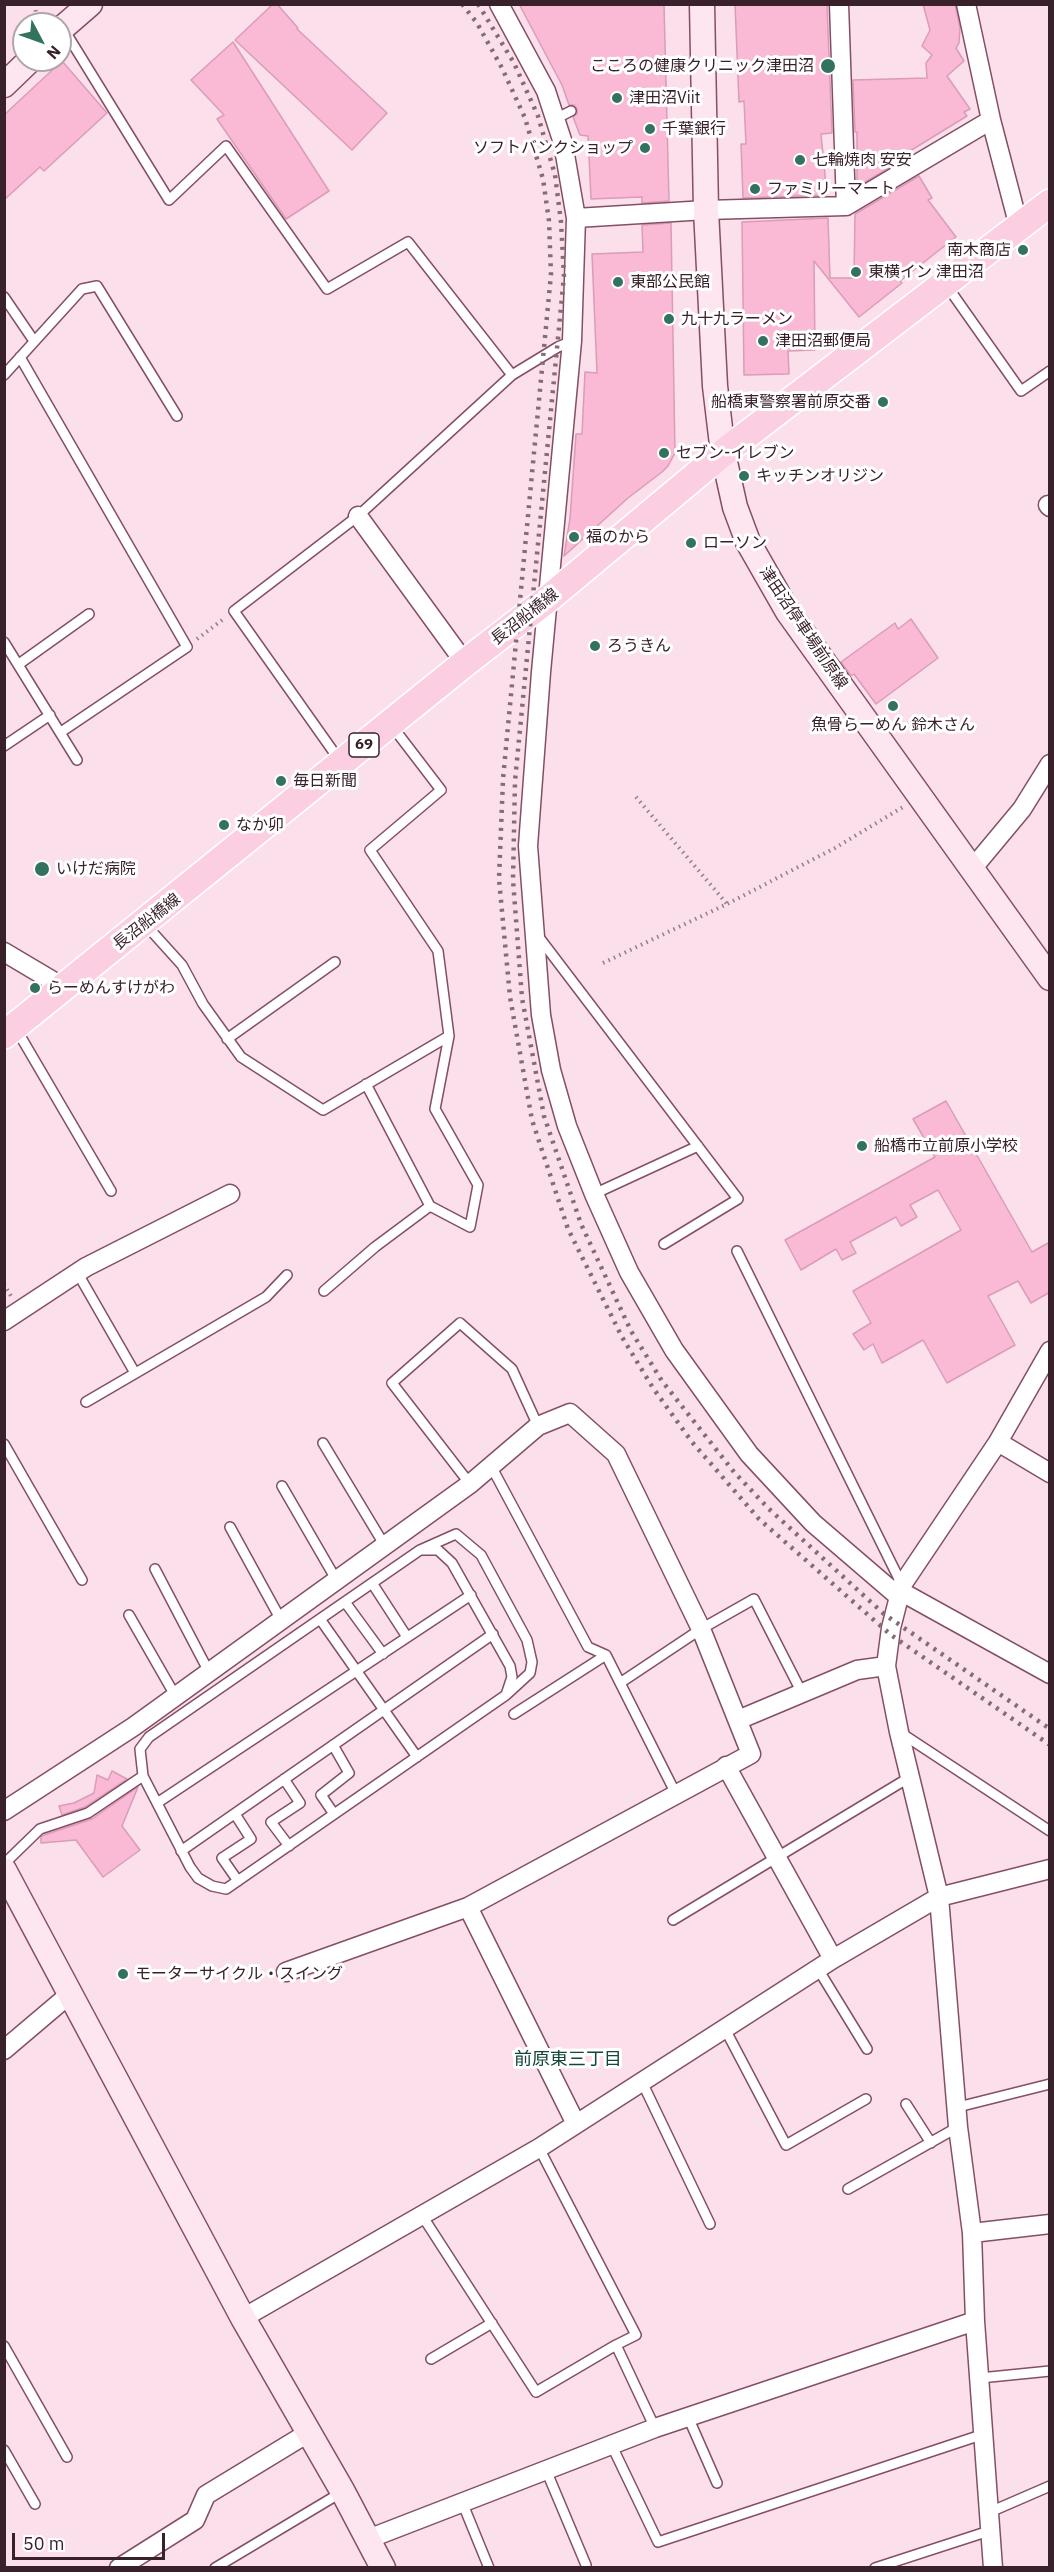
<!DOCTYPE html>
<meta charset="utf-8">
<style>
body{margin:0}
#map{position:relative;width:1054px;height:2572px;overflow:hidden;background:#fbe0eb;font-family:"IBM Plex Sans",sans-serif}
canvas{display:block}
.frame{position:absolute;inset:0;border:6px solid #39212c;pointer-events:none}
.north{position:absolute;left:12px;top:12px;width:60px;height:60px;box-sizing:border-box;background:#fff;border:2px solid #b0a6ab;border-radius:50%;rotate:131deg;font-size:16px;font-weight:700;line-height:24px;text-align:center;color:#39212c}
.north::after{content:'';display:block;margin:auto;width:21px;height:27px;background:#32725f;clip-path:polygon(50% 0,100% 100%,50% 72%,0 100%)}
.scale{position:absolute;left:12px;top:2533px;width:153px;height:27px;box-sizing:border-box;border:3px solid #39212c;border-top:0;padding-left:8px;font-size:18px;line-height:21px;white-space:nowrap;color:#39212c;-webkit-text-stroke:4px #fff;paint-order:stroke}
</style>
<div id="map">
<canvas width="1054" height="2572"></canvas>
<div class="frame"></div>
<div class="north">N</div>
<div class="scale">50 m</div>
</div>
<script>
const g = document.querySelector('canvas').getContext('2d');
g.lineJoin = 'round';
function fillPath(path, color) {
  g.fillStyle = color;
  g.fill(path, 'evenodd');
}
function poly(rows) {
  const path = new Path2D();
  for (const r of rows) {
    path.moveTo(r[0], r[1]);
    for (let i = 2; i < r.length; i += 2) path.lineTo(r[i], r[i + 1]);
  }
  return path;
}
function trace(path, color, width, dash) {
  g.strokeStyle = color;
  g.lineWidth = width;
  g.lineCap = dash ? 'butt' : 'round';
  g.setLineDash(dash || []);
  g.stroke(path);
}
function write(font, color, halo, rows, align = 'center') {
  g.font = font + ' "IBM Plex Sans","Noto Sans JP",sans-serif';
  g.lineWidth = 6;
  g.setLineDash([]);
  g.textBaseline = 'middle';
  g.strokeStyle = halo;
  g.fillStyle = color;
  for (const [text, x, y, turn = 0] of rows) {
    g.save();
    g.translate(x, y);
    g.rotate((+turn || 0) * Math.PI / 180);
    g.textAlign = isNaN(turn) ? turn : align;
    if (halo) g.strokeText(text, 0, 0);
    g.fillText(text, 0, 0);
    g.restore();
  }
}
const building = poly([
 [273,4,277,4,298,28,297,29,387,113,352,150,235,40,273,4],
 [519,4,664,4,669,201,642,203,642,197,591,199,588,136,580,135,573,117,577,114,577,109,574,105,569,105,562,85,519,4],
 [735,4,827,4,832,133,821,134,827,195,743,198,741,144,746,144,744,101,739,102,735,4],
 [923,4,955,4,960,28,959,43,956,48,964,61,947,76,970,109,964,112,967,116,905,154,907,157,857,187,857,132,855,132,853,80,927,78,926,63,932,55,922,46,930,30,923,4],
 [233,42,329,191,286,219,217,119,224,115,191,80,233,42],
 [62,61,107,113,44,171,40,167,4,200,4,115,62,61],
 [919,176,932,198,928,200,956,237,900,281,902,283,859,317,814,261,815,350,788,351,789,374,744,375,742,222,828,218,830,278,854,278,855,214,919,176],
 [671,223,675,453,668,466,662,472,628,498,564,556,570,518,576,434,582,434,585,372,597,373,592,254,643,252,642,225,671,223],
 [911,619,938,658,876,704,854,674,851,676,841,662,895,623,898,629,911,619],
 [946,1101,1032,1252,1050,1242,1050,1292,1031,1303,1018,1281,988,1296,1015,1345,947,1383,923,1340,882,1363,873,1344,864,1350,853,1334,871,1323,853,1291,961,1230,938,1190,910,1205,917,1217,901,1226,896,1217,850,1242,856,1253,842,1260,836,1249,801,1270,785,1240,935,1157,913,1119,946,1101],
 [112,1771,127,1779,85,1807,62,1815,59,1806,74,1803,94,1793,97,1775,108,1780,112,1771],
 [138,1787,122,1826,140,1850,103,1877,76,1840,41,1843,41,1837,44,1835,92,1819,138,1787]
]);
fillPath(building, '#fab9d5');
trace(building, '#da9cb7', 1.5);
const lane = poly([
 [63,28,169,200,226,146,327,289,408,242,512,375],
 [555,119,571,111],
 [947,286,1021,391,1050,371],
 [4,297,34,341],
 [20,357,187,647,61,732],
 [4,375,82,289,97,286,177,416],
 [4,642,77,760],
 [19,664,89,614],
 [4,746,50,715],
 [340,761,234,611,358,516,512,375,558,347,572,341],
 [145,924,182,965,203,1004,241,1057,323,1110,449,1036],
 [538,936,738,1199,664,1244],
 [15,1027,111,1191],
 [227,1039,335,962],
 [366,1084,430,1206,470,1227,478,1185,435,1109,449,1036,438,951,370,850,441,790,392,726],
 [594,1194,698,1146],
 [737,1251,902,1585],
 [77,1272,135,1373],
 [324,1291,375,1247,430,1206],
 [86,1402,266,1297,287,1275],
 [323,1443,385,1546],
 [4,1444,82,1580],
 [491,1466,588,1647,606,1655,676,1794],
 [470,1484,392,1383,460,1323,512,1369,538,1426],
 [282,1486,337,1581],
 [230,1527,281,1620],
 [420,1550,456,1534,481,1555,527,1640,532,1662,530,1673,506,1695,226,1889,212,1886,198,1878,190,1867,143,1776,140,1749,149,1737,420,1550,438,1550,452,1563,510,1666,512,1677,506,1695],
 [155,1569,209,1672],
 [372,1583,407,1637],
 [345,1602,383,1654],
 [129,1615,176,1697],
 [320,1619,417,1757],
 [620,1683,701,1629,754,1599,802,1693],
 [514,1714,606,1655],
 [901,1733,1050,1831],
 [333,1745,349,1773,321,1795,334,1814],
 [284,1779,300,1803,271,1822,289,1846],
 [157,1803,471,1595],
 [235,1814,251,1839,222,1858,238,1881],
 [181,1851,493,1634],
 [4,1864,40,1829,88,1813,143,1776],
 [673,1920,910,1777],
 [818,1969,867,2049],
 [725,2029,786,2145,866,2099],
 [642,2082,710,2224],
 [906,2104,931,2143],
 [958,2107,1050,2084],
 [539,2148,636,2335,616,2345,655,2428],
 [848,2189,958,2127],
 [423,2217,536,2392,616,2345],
 [4,2346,67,2457],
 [431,2359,492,2323],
 [980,2378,1050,2371],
 [688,2417,717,2483],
 [611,2444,658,2542,984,2434],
 [4,2450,35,2504],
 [546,2470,586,2565],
 [462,2502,489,2568],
 [990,2512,1050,2486],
 [215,2568,342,2492],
 [875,2568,992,2530]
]);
const street = poly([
 [499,4,546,91,563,143,576,218,572,341,541,672,528,846,541,1015,551,1070,567,1126,594,1194,629,1272,674,1350,749,1454,813,1523,898,1596],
 [839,4,846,206],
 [966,4,991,120,1019,227],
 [576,218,706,210,846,206,991,120],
 [1048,505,1050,507],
 [358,516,465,663],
 [972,869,1022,809,1050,764],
 [4,952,63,987],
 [4,1321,86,1267,230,1194],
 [998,1442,1050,1473],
 [900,1591,1050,1674],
 [738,1720,857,1670,886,1666],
 [726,1766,833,1959],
 [4,1811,133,1727,470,1484,538,1426,570,1413,616,1454,701,1629,751,1754,468,1907,286,1972],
 [468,1907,576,2124],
 [4,2050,70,1994],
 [972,2233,1050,2224],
 [243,2318,539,2148,833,1959,939,1897,1050,1869],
 [368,2539,655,2428,975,2321],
 [119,2568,195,2520,206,2495,308,2433],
 [993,2568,975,2321,972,2233,958,2127,939,1897,899,1732,886,1666,891,1628,902,1585,998,1442,1050,1351]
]);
const secondary = poly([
 [702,4,706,210,715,386,723,453,735,507,748,542,788,612,1050,978],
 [60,30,90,4],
 [4,85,30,60],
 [4,1870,243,2318,343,2492,383,2568]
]);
const primary = poly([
 [4,1035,465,663,549,598,723,453,1050,203]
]);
trace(lane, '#854e67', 12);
trace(street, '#854e67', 21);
trace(secondary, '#854e67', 27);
trace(primary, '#fff', 30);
trace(poly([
 [35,4,37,24],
 [197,639,225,618],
 [636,797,727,904],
 [603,963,727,904,835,848,903,807],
 [4,1284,11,1296]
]), '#967d88', 4, [1.5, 4.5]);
trace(lane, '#fff', 9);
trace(street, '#fff', 18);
trace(secondary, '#fde6f0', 24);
trace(primary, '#fbcee2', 27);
trace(poly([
 [462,4,477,23,502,68,525,118,543,179,549,221,551,274,503,779,499,879,510,997,532,1120,568,1229,622,1337,653,1388,692,1442,759,1519,891,1635,1050,1745],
 [478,4,514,63,538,116,555,175,561,222,564,276,515,781,513,880,522,998,544,1116,581,1224,631,1331,662,1381,734,1472,769,1509,884,1614,1050,1729]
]), '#846b76', 4.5, [3, 6]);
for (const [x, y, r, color] of [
 [828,66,8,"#32725f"],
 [617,98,6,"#32725f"],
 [650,129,6,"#32725f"],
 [645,148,6,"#32725f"],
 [800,160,6,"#32725f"],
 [755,189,6,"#32725f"],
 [1023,250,6,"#32725f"],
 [856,272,6,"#32725f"],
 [618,282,6,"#32725f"],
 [669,319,6,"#32725f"],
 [763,341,6,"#32725f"],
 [883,402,6,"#32725f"],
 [664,453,6,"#32725f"],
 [744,476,6,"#32725f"],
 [574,537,6,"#32725f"],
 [691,543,6,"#32725f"],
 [595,646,6,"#32725f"],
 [893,706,6,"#32725f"],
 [281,781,6,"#32725f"],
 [224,825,6,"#32725f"],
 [42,869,8,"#32725f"],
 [35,988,6,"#32725f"],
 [862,1146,6,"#32725f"],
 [123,1974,6,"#32725f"]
]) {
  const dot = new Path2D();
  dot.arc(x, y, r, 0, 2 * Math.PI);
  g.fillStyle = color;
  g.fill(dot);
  trace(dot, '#fff', 2);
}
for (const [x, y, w] of [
 [364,745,30]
]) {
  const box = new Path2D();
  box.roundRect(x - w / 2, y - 12, w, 24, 4.5);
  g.fillStyle = '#fff';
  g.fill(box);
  trace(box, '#39212c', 1.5);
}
write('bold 15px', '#39212c', null, [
 ["69",364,745]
]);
write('16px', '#39212c', '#fff', [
 ["こころの健康クリニック津田沼",814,66,"right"],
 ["津田沼Viit",629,98],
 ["千葉銀行",662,129],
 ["ソフトバンクショップ",633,148,"right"],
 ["七輪焼肉 安安",812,160],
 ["ファミリーマート",767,189],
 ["南木商店",1011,250,"right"],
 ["東横イン 津田沼",868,272],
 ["東部公民館",630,282],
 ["九十九ラーメン",681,319],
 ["津田沼郵便局",775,341],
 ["船橋東警察署前原交番",871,402,"right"],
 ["セブン-イレブン",676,453],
 ["キッチンオリジン",756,476],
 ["福のから",586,537],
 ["ローソン",703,543],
 ["ろうきん",607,646],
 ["魚骨らーめん 鈴木さん",893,725,"center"],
 ["毎日新聞",293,781],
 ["なか卯",236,825],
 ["いけだ病院",56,869],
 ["らーめんすけがわ",47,988],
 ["船橋市立前原小学校",874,1146],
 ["モーターサイクル・スイング",135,1974]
], 'left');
write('16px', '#39212c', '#fff', [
 ["長沼船橋線",525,617,-38],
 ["津田沼停車場前原線",803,628,56],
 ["長沼船橋線",147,922,-38]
]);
write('18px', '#124739', '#fff', [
 ["前原東三丁目",568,2060]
]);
</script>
